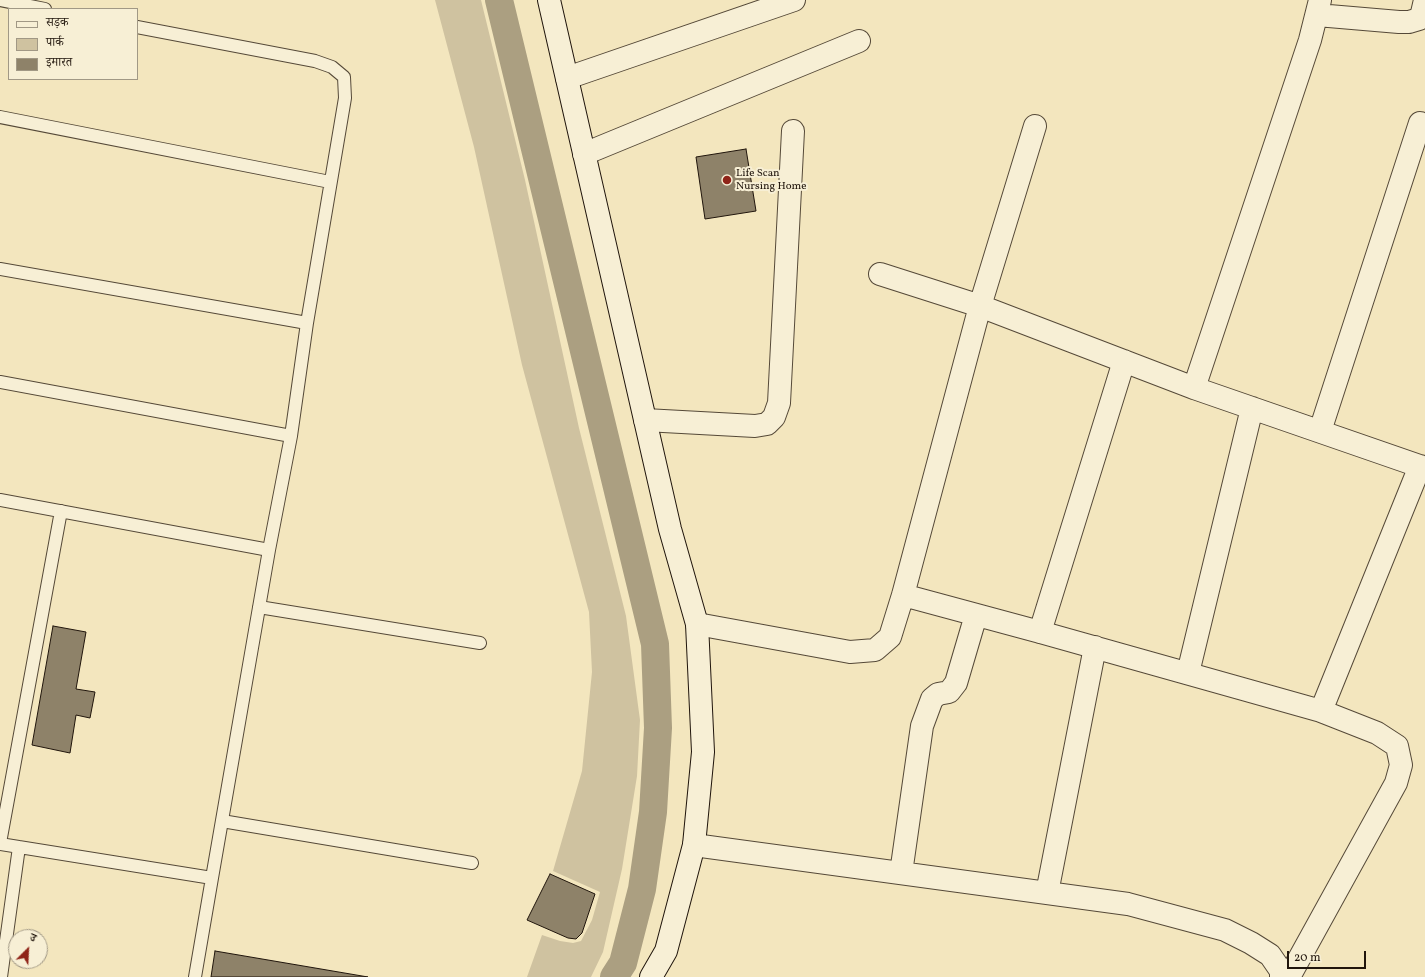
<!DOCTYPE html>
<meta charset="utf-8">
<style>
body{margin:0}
#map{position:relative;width:1425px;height:977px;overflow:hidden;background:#f3e6be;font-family:Vollkorn,"Noto Serif Devanagari",serif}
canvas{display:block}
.legend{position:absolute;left:8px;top:8px;width:130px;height:72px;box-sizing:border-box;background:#f7efd5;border:1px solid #a19885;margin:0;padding:5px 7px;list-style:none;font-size:12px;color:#20150c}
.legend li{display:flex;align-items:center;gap:8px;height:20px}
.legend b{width:20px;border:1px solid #a19885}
.north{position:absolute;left:8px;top:929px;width:40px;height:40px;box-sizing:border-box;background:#f7efd5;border:1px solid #a19885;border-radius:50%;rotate:24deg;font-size:11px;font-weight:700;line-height:16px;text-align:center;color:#20150c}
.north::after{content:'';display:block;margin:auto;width:14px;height:18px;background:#8f2418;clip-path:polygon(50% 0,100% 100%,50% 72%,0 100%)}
.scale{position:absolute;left:1287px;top:951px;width:79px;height:18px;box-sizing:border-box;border:2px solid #20150c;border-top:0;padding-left:5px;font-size:12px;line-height:14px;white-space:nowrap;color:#20150c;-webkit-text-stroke:3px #f7efd5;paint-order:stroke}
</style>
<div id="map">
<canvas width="1425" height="977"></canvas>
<ul class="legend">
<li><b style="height:5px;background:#f7efd5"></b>सड़क</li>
<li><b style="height:11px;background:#cfc2a0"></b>पार्क</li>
<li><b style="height:11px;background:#8e8269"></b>इमारत</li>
</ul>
<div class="north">उ</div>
<div class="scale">20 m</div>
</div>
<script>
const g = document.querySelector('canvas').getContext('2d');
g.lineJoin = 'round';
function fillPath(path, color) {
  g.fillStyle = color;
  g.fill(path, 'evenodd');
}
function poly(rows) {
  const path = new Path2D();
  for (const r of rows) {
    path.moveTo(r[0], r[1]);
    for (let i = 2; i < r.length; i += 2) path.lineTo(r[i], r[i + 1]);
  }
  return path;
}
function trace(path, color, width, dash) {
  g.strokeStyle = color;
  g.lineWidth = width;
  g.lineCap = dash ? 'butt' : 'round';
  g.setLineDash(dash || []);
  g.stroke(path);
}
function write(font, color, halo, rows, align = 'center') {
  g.font = font + ' Vollkorn,serif';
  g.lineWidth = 4;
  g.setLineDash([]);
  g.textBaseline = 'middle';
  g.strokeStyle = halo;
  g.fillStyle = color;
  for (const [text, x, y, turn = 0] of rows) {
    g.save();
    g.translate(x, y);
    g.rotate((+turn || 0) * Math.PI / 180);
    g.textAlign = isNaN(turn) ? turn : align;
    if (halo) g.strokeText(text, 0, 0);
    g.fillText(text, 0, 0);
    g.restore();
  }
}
fillPath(poly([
 [435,0,481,0,525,180,579,428,626,616,640,720,637,776,622,869,603,952,591,977,527,977,542,935,560,941,573,943,581,941,592,920,600,892,553,871,582,771,592,672,589,612,522,365,474,147]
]), '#cfc2a0');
trace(poly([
 [499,0,655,644,658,728,653,812,642,889,623,963,614,977]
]), '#ab9f81', 28);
const building = poly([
 [746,149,756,211,705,219,696,157,746,149],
 [53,626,86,632,76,689,95,692,90,718,76,715,70,753,32,745,53,626],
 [550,874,595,894,582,933,576,939,568,938,527,920,550,874],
 [215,951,368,977,211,977,215,951]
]);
fillPath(building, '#8e8269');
trace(building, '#20150c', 1);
const lane = poly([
 [0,0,45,9],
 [137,27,315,61,332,67,344,77,345,98,307,323,291,436,269,550,212,878],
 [0,117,330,182],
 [0,269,307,323],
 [0,382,291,436],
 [0,500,269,550],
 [259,607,480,643],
 [222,821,472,863],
 [0,843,61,511],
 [0,844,212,878,195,977],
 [1,977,19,847]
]);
const street = poly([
 [1317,15,1399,22,1409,22,1419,19,1422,13,1425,0],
 [567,78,794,0],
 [584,154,859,41],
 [880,274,980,306,1194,388,1425,468],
 [1194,388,1310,40,1320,0],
 [645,420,755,426,767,424,774,417,779,403,793,131],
 [1320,431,1420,123],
 [903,595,1040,632,1321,711,1377,733,1397,746,1401,765,1396,783,1289,977],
 [697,624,850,652,875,650,890,637,903,595,980,306,1035,126],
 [1040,632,1124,361],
 [1188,673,1252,408],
 [1321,711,1420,466],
 [694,845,1128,904,1225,930,1251,943,1270,955,1281,971,1281,977],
 [901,873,922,726,932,699,938,694,949,692,956,683,976,615],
 [1047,893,1095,647]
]);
const secondary = poly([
 [549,0,670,529,697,624,703,752,694,845,666,951,651,977]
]);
trace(lane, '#554938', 14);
trace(street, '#554938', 24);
trace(secondary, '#20150c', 24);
trace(lane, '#f7efd5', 12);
trace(street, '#f7efd5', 22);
trace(secondary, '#f7efd5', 22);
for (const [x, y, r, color] of [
 [727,180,5,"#8f2418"]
]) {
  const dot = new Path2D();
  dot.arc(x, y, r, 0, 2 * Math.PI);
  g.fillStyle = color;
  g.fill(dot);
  trace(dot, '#f7efd5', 1.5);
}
write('11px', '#20150c', '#f7efd5', [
 ["Life Scan",736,174],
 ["Nursing Home",736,187]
], 'left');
</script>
